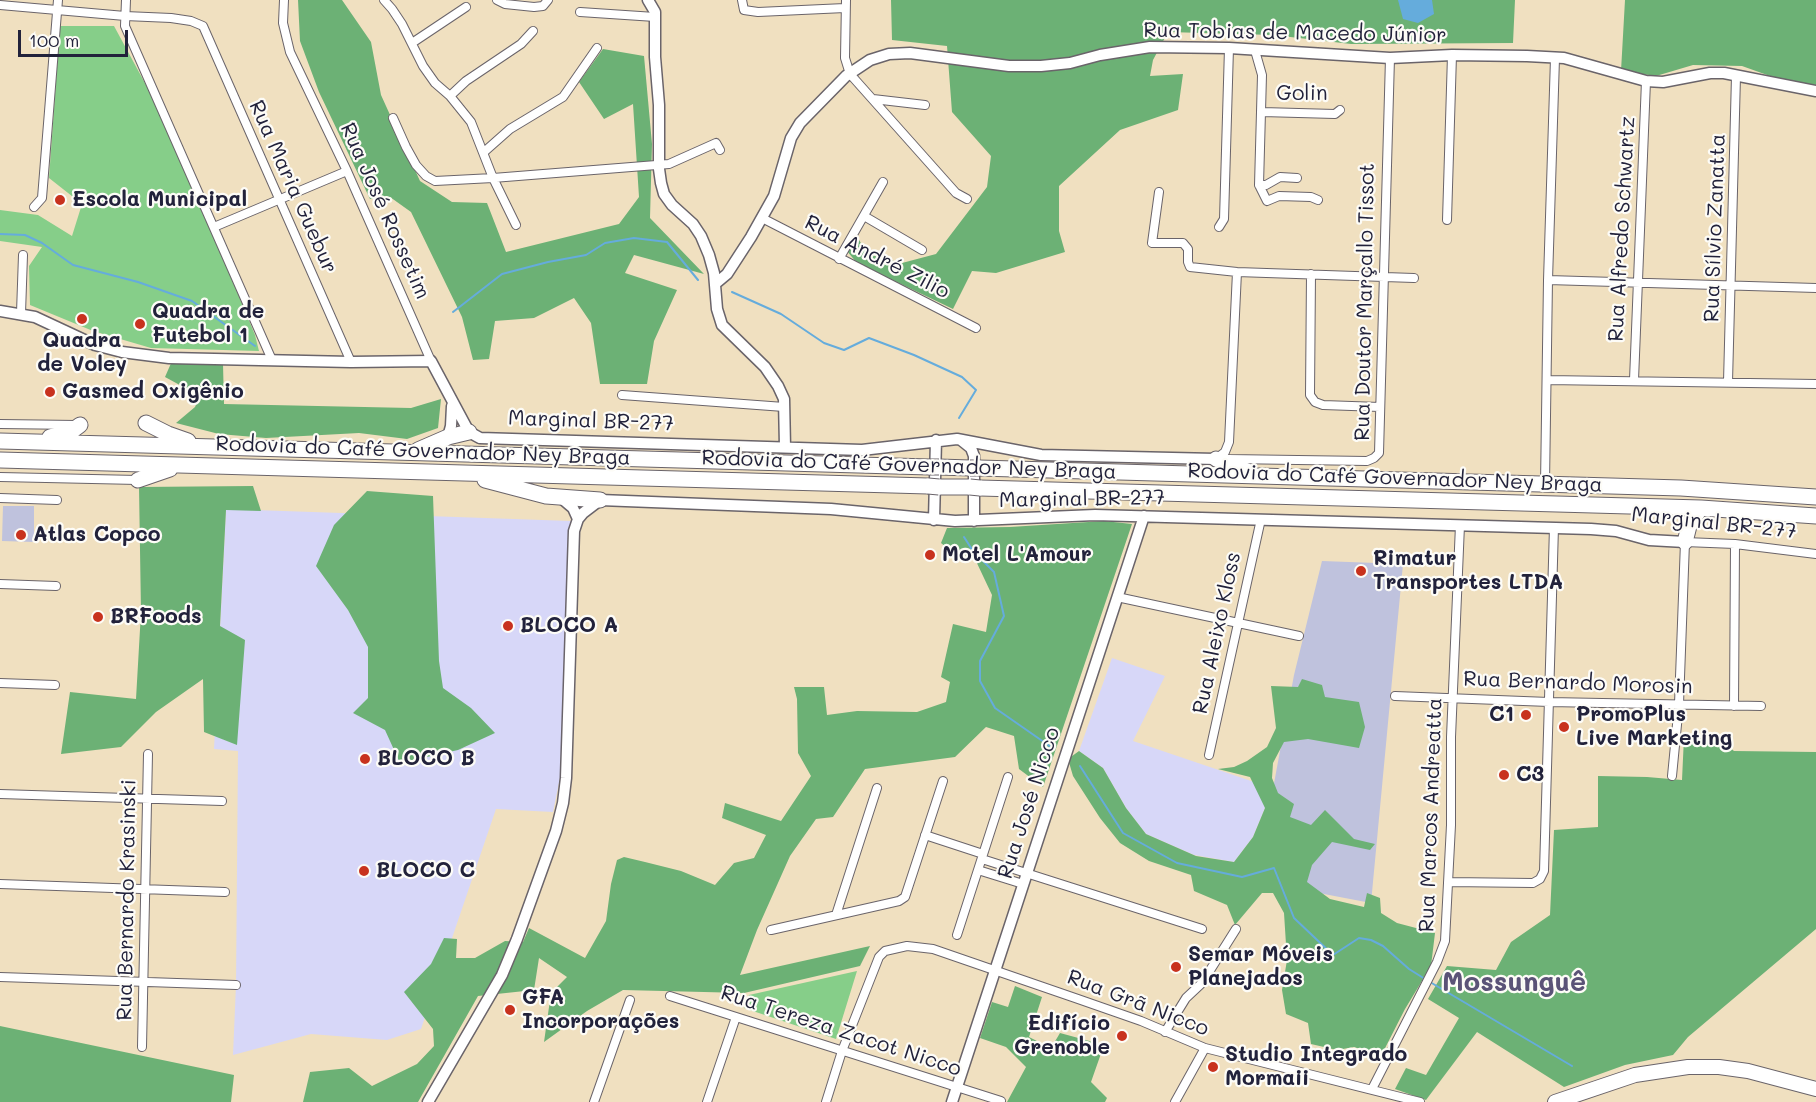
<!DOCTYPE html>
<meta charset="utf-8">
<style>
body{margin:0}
#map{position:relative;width:1816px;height:1102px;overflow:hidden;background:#f0e0c0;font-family:Mali,sans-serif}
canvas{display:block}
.scale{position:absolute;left:18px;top:30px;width:110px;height:27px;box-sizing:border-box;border:3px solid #22223b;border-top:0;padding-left:8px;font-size:18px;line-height:21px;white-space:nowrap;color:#22223b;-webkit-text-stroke:4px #fdfcf7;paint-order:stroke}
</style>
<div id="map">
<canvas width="1816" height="1102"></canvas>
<div class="scale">100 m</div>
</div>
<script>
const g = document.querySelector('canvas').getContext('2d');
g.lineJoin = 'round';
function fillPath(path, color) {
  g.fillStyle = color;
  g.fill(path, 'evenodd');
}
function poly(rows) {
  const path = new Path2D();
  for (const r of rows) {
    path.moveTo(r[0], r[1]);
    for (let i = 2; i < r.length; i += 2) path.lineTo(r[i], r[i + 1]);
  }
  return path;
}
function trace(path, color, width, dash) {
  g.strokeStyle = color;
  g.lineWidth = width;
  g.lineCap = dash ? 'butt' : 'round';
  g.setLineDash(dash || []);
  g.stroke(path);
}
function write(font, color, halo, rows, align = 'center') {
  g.font = font + ' Mali,sans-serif';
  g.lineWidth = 4.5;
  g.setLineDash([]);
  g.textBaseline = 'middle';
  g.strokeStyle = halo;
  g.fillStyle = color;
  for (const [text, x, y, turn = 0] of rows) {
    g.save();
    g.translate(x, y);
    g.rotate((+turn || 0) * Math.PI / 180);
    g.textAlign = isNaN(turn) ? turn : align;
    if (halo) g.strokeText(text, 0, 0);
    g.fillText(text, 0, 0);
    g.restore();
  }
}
fillPath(poly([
 [226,509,571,521,561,773,553,812,496,809,421,1029,387,1040,311,1034,233,1055,236,985,238,751,214,749],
 [1112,658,1165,676,1133,741,1263,785,1265,808,1253,837,1234,862,1194,855,1146,834,1126,808,1103,768,1079,751]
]), '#d7d7f8');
fillPath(poly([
 [3,506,34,506,34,542,2,541],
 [1322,561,1403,564,1371,903,1256,881,1294,675]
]), '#bfc2dd');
fillPath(poly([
 [60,26,114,26,172,133,255,335,259,351,151,348,93,331,30,305,29,266,42,247,0,241,0,210,38,215,72,236,82,204,49,178],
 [857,971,836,1039,744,1008,749,995]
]), '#86ce89');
fillPath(poly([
 [298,0,342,0,371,42,381,95,420,181,452,202,487,203,506,252,619,224,639,197,633,104,604,119,579,82,603,49,644,56,652,144,650,218,704,274,634,255,625,273,677,290,654,341,647,384,600,384,591,323,574,298,534,318,495,321,489,359,473,360,462,317,411,212,390,197,370,199,319,92,300,41],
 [891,0,1515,0,1513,43,1351,44,1273,35,1168,32,1153,60,1150,76,1183,74,1178,110,1120,130,1059,186,1059,231,1065,252,996,273,972,271,953,309,857,263,846,250,858,238,867,254,902,263,936,254,987,187,991,156,952,112,947,46,892,40],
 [1625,0,1816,0,1816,85,1784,81,1742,66,1693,65,1656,76,1621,71],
 [172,361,223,364,224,404,411,408,441,399,438,428,407,439,359,433,266,438,219,434,176,423,195,407,200,396,165,377],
 [253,486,261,511,226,510,220,626,245,640,237,745,204,732,203,679,156,712,121,747,61,754,70,692,136,699,141,612,139,487],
 [367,491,433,496,439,661,443,688,471,708,495,733,458,750,400,763,385,730,353,713,368,698,368,647,348,610,316,566,334,525],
 [1104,521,1132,524,1043,787,1019,769,1014,736,986,727,955,757,865,769,833,817,816,819,790,856,757,930,740,975,870,946,860,966,744,993,623,990,587,1011,544,1042,551,993,567,977,539,958,534,990,478,996,418,1102,303,1102,310,1072,349,1068,372,1086,417,1064,434,1046,433,1029,404,992,431,964,444,938,457,939,456,958,475,958,505,941,523,942,529,928,585,958,606,921,611,884,617,860,624,857,645,862,681,871,715,885,734,863,754,858,766,835,722,818,725,803,781,821,811,776,798,753,797,699,794,687,824,687,827,715,857,711,917,712,946,702,950,682,941,677,953,624,986,632,992,595,975,559,947,548,941,543,947,528,1010,527],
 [1302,679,1322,685,1325,697,1359,702,1365,727,1359,748,1308,739,1284,742,1273,763,1272,778,1278,793,1294,804,1290,817,1311,825,1325,810,1354,839,1375,844,1370,850,1332,842,1312,865,1307,882,1330,899,1364,907,1367,893,1380,898,1381,913,1397,923,1435,933,1431,966,1405,1009,1381,1056,1354,1047,1337,1050,1311,1044,1308,1023,1286,1014,1282,990,1287,960,1284,913,1273,893,1262,893,1235,925,1227,905,1194,891,1191,875,1149,861,1120,843,1100,818,1073,776,1068,759,1079,751,1103,768,1126,808,1146,834,1196,856,1234,862,1253,837,1265,808,1250,777,1218,769,1234,767,1247,761,1267,747,1276,728,1271,686,1298,687],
 [1684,737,1720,739,1734,751,1816,752,1816,929,1688,1037,1673,1055,1625,1065,1564,1087,1477,1032,1426,1100,1395,1089,1406,1068,1426,1075,1459,1018,1428,999,1447,966,1496,970,1511,942,1550,915,1554,830,1598,827,1598,776,1647,777,1682,780],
 [1015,986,1042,997,1029,1037,1051,1048,1060,1033,1104,1045,1091,1082,1107,1098,1105,1102,1007,1102,1026,1067,1006,1047,980,1038,992,1002,1008,1007],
 [0,1026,234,1075,231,1102,0,1102]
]), '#6cb175');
fillPath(poly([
 [1398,0,1432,0,1434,14,1418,23,1403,19]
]), '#65acdc');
trace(poly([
 [0,234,25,235,42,243,73,265,138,282,192,301,255,346],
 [732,292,781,314,824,343,844,350,869,338,914,355,962,377,976,390,959,418],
 [453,312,502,274,548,262,586,255,605,243,634,238,667,242,698,280],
 [964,537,973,551,994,572,1004,616,980,661,980,681,995,708,1051,747],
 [1080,766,1123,833,1177,863,1242,877,1274,868,1294,918,1333,955,1359,938,1371,940,1383,946,1409,969,1425,979],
 [1430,982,1572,1066]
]), '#65acdc', 2);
const minor = poly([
 [126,0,125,26,272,360],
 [284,0,283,23,290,52,347,171,431,361],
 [384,0,392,9,402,24,423,66,435,83,450,96,471,122,493,178,516,225],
 [497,0,505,4,534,7,543,6,548,0],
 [742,0,744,10,758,12,845,8],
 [846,0,845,58,850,74,956,193,967,199],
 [0,5,125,16,171,18,191,21,203,26,351,362],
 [580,12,655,17],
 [412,43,466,7],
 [1256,49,1256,54,1262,75,1259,185,1267,201,1279,196,1311,197,1318,200],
 [450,96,466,81,521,44,533,31],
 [873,99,925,105],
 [1262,112,1335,114,1340,110],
 [393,118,406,147,416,165,426,176,435,181,493,178,669,164,716,143,720,150],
 [484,152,510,129,563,97,597,48],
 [1259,185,1266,185,1280,177,1297,178],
 [1159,192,1152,243,1183,243,1188,249,1188,262,1190,267,1237,272,1414,278],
 [34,207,42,198,58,0],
 [864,216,922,250],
 [762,218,976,328],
 [1447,220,1452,55],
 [214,227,347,171],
 [1219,227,1224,219,1229,48],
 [839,259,883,182],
 [1311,274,1310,395,1315,402,1323,405,1380,407],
 [1548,280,1816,288],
 [21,313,23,255],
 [1547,380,1816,384],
 [1634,380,1646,81],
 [1728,382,1736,76],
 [622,395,784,407],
 [0,424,77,425],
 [1216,459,1225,452,1229,442,1237,272],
 [1228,459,1367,461,1374,458,1379,453,1390,58],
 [0,477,138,480],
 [1545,484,1548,280,1555,58],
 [0,498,57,500],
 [0,584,56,586],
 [1117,597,1299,636],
 [0,683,55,685],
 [1395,696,1549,702,1761,706],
 [1734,706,1735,544],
 [1209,755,1261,519],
 [1672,776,1679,704,1685,542,1735,544,1816,554],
 [0,794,222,801],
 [925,835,983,854],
 [982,859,1202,929],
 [978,870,1023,884],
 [1448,882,1533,883,1540,879,1544,871,1554,527],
 [0,884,225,892],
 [836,915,877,788],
 [771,930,899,901,905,897,943,781],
 [957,935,1008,777],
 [0,977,236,985],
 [670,996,1001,1101],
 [1165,1032,1186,998,1202,983,1236,929],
 [142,1047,148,754],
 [1372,1089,1437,962,1445,941,1451,825,1451,737,1460,525],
 [594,1102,630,1000],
 [707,1102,736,1017],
 [826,1102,842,1051,879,957,885,951,907,946,933,949,1078,999,1141,1021,1205,1048,1420,1102],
 [1175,1102,1205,1048]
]);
const tertiary = poly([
 [648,0,655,12,655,57,659,105,659,169,661,183,664,194,672,205,693,224,701,236,709,255,714,273,717,309,722,325,765,367,778,386,784,399,785,447],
 [715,284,727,274,751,237,774,196,791,138,800,123,846,76,870,60,889,54,910,53,1009,66,1041,66,1070,63,1100,55,1150,47,1229,48,1390,58,1452,55,1527,56,1564,58,1646,81,1663,82,1710,73,1724,73,1816,91],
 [0,311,35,317,95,345,122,352,169,358,351,362,431,361,469,432,480,438,862,450,957,439,1041,455,1216,459],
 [448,437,451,426,452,406],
 [961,440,971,448,974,456,974,521],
 [560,497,573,508,578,519],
 [934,520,936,440],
 [428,1102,502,975,517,939,556,831,563,803,566,778,574,531,578,519,583,513,600,500,831,509,955,521,1095,515,1591,529,1616,531,1649,540,1685,542],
 [952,1102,1144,516]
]);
const primary = poly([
 [1555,1102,1635,1075,1688,1067,1719,1067,1748,1071,1816,1089]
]);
const motorway = poly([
 [146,423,168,434,188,441],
 [50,437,72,431,80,425],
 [0,441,930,467],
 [418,450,448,437,469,432],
 [1216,459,1250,472],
 [0,460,928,486],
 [939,467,970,468],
 [979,468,1681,488,1816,497],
 [138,480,170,469],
 [485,480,546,496,600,500],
 [939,487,970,487],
 [980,488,1701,508,1816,516],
 [1685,542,1690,522,1701,508]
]);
trace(minor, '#6a646a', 10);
trace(tertiary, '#6a646a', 13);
trace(primary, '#6a646a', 16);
trace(motorway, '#6a646a', 17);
trace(minor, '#fff', 8);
trace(tertiary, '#fff', 10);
trace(primary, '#fff', 14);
trace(motorway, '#fff', 15);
const motorwayBridge = poly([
 [930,467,939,467],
 [970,468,979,468],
 [928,486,939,487],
 [970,487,980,488]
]);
trace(motorwayBridge, '#6a646a', 17, []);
trace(motorwayBridge, '#fff', 15);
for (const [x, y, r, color] of [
 [60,200,6,"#c8321e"],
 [82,319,6,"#c8321e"],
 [140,324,6,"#c8321e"],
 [50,392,6,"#c8321e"],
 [21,535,6,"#c8321e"],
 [930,555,6,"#c8321e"],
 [1361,571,6,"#c8321e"],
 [98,617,6,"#c8321e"],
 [508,626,6,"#c8321e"],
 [1526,715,6,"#c8321e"],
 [1564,727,6,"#c8321e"],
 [365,759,6,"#c8321e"],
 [1504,775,6,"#c8321e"],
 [364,871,6,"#c8321e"],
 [1176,967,6,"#c8321e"],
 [510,1010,6,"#c8321e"],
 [1122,1036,6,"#c8321e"],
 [1213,1067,6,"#c8321e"]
]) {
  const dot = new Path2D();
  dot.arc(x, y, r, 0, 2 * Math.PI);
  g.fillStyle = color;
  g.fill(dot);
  trace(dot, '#fdfcf7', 2);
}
write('21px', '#22223b', '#fdfcf7', [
 ["Rua Tobias de Macedo Júnior",1295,33,1],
 ["Golin",1302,94],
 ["Rua Maria Guebur",293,187,66],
 ["Rua José Rossetim",385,211,66],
 ["Rua Sílvio Zanatta",1715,228,-88],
 ["Rua Alfredo Schwartz",1622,229,-87],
 ["Rua André Zilio",877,257,27],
 ["Rua Doutor Marçallo Tissot",1365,302,-89],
 ["Marginal BR-277",591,421,2],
 ["Rodovia do Café Governador Ney Braga",423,451,2],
 ["Rodovia do Café Governador Ney Braga",909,465,2],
 ["Rodovia do Café Governador Ney Braga",1395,478,2],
 ["Marginal BR-277",1082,499,-1],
 ["Marginal BR-277",1714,523,6],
 ["Rua Aleixo Kloss",1217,633,-78],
 ["Rua Bernardo Morosin",1578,683,2],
 ["Rua José Nicco",1029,803,-72],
 ["Rua Marcos Andreatta",1431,815,-88],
 ["Rua Bernardo Krasinski",127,900,-89],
 ["Rua Grã Nicco",1138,1003,21],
 ["Rua Tereza Zacot Nicco",841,1031,18]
]);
write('bold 21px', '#22223b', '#fdfcf7', [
 ["Escola Municipal",72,200],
 ["Quadra de",152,312],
 ["Futebol 1",152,336],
 ["Quadra",82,341,"center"],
 ["de Voley",82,365,"center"],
 ["Gasmed Oxigênio",62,392],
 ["Atlas Copco",33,535],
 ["Motel L'Amour",942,555],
 ["Rimatur",1373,559],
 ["Transportes LTDA",1373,583],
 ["BRFoods",110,617],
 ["BLOCO A",520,626],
 ["C1",1514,715,"right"],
 ["PromoPlus",1576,715],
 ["Live Marketing",1576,739],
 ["BLOCO B",377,759],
 ["C3",1516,775],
 ["BLOCO C",376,871],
 ["Semar Móveis",1188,955],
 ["Planejados",1188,979],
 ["GFA",522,998],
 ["Incorporações",522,1022],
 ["Edifício",1110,1024,"right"],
 ["Grenoble",1110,1048,"right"],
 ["Studio Integrado",1225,1055],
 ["Mormaii",1225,1079]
], 'left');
write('bold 27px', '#5b5377', '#fdfcf7', [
 ["Mossunguê",1514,983]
]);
</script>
